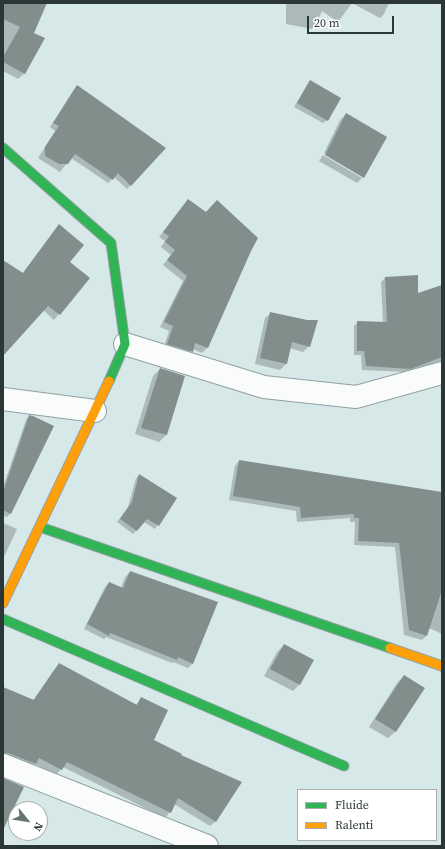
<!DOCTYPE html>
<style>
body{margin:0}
#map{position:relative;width:445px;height:849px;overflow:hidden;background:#d6e8e7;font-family:"Source Serif 4",serif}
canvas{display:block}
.frame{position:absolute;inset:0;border:4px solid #2a3736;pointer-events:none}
.legend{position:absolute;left:297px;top:789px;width:140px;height:52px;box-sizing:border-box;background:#fff;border:1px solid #aaafaf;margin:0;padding:5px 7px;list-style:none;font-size:12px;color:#2a3736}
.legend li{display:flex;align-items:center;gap:8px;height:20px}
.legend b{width:20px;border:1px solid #aaafaf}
.north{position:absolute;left:8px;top:801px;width:40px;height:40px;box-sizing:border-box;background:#fff;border:1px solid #aaafaf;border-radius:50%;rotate:120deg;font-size:11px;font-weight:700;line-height:16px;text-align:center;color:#2a3736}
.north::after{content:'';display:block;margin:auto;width:14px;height:18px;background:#667574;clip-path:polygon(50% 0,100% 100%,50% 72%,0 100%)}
.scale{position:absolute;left:307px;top:16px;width:87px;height:18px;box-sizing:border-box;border:2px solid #2a3736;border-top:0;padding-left:5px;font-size:12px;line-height:14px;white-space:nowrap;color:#2a3736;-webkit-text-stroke:3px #fff;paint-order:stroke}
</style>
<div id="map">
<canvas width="445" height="849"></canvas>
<div class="frame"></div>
<ul class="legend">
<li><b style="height:5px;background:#30b455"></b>Fluide</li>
<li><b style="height:5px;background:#ff9f0a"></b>Ralenti</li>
</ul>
<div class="north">N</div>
<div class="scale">20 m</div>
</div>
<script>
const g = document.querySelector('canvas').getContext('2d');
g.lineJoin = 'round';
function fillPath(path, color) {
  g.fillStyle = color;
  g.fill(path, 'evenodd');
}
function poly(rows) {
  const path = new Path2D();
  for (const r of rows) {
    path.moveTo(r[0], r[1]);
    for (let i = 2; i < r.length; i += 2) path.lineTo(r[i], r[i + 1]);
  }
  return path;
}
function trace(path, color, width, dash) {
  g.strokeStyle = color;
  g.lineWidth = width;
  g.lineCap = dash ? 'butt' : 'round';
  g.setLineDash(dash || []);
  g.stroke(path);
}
fillPath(poly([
 [3,3,46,3,33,33,25,73,18,79,3,71],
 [286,3,389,3,384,14,380,18,352,3,338,22,322,11,316,25,312,29,286,24],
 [310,82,327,120,323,123,294,107,307,85],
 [77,86,131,185,127,189,114,177,108,183,71,158,60,172,38,158,55,131,50,127,73,91],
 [346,114,386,137,363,177,363,176,324,153,340,120],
 [323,155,362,178,357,183,319,161],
 [184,205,250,251,207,348,202,353,193,349,187,356,163,349,169,331,160,327,183,281,163,265,171,255,161,247,165,241,159,237],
 [59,225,69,263,88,278,54,320,43,310,3,355,3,314,7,294],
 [417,276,417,295,442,298,442,366,407,372,362,370,361,355,354,355,354,326,358,322,383,323,381,282,385,278],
 [271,313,309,346,303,352,289,348,286,364,280,370,255,364,265,318],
 [160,369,166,435,159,442,135,434,153,376],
 [29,416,11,513,7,517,3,515,3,487,26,420],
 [239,461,442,504,442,634,429,628,426,636,422,640,404,635,395,547,354,545,355,522,350,522,350,518,297,522,296,511,229,500,235,466],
 [139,475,176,498,155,529,144,522,133,534,117,522,128,507,136,478],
 [3,523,17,529,3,559],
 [130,572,193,663,188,668,173,662,172,663,106,637,104,639,84,629,105,587,109,583,121,588,125,577],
 [284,645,300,684,293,691,264,676,277,652],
 [59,665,136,705,141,698,152,741,216,821,210,826,174,804,170,812,165,818,63,767,56,775,35,764,30,769,3,759,3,688,33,700,54,670],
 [404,676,423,688,395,732,388,738,369,727,397,683]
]), '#0003');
fillPath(poly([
 [3,3,47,3,34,33,45,38,25,74,3,62,3,57,20,27,3,19],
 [310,80,341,98,328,121,297,103],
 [77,85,166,148,131,186,118,173,113,180,75,154,68,164,59,164,45,156,45,147,59,126,53,123],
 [346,113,387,137,364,178,325,155],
 [188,199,206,212,217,200,258,238,251,251,208,348,195,343,193,352,167,344,173,326,164,322,187,276,167,260,175,250,165,242,169,236,163,232],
 [59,224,84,245,70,262,90,278,60,315,48,306,3,356,3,260,23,273],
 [418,275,418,293,442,285,442,357,411,369,366,366,364,351,357,351,357,321,387,322,385,277],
 [270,312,307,320,318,320,310,347,292,342,287,364,260,358],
 [160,368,185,376,167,435,141,428],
 [29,415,33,416,54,426,11,514,3,510,3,492],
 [239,460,442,492,442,590,427,636,409,630,399,543,358,541,359,518,354,518,354,514,301,518,300,507,233,496],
 [139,474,177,498,159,526,147,519,137,531,120,519,132,502],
 [130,571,218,602,193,664,178,657,177,660,110,633,109,636,87,624,109,582,123,588],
 [284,644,314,660,300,685,270,669],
 [59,663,137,705,141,697,168,710,154,740,182,754,181,755,242,782,216,822,178,798,171,813,67,762,62,770,39,758,36,764,8,753,3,753,3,687,34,700],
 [404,675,425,688,396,732,375,719],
 [3,778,24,787,3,830]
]), '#818e8c');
const street = poly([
 [125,344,264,387,356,397,442,373],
 [3,399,95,411],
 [3,765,207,846]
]);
const fast = poly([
 [3,148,111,243,125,344,109,381],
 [40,527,390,648],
 [3,619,344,766]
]);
const slow = poly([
 [3,603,109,381],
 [390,648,442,666]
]);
trace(street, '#92a0a0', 24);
trace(fast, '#92a0a0', 11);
trace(slow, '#92a0a0', 11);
trace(street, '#f9fcfb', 22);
trace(fast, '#30b455', 9);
trace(slow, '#ff9f0a', 9);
</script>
